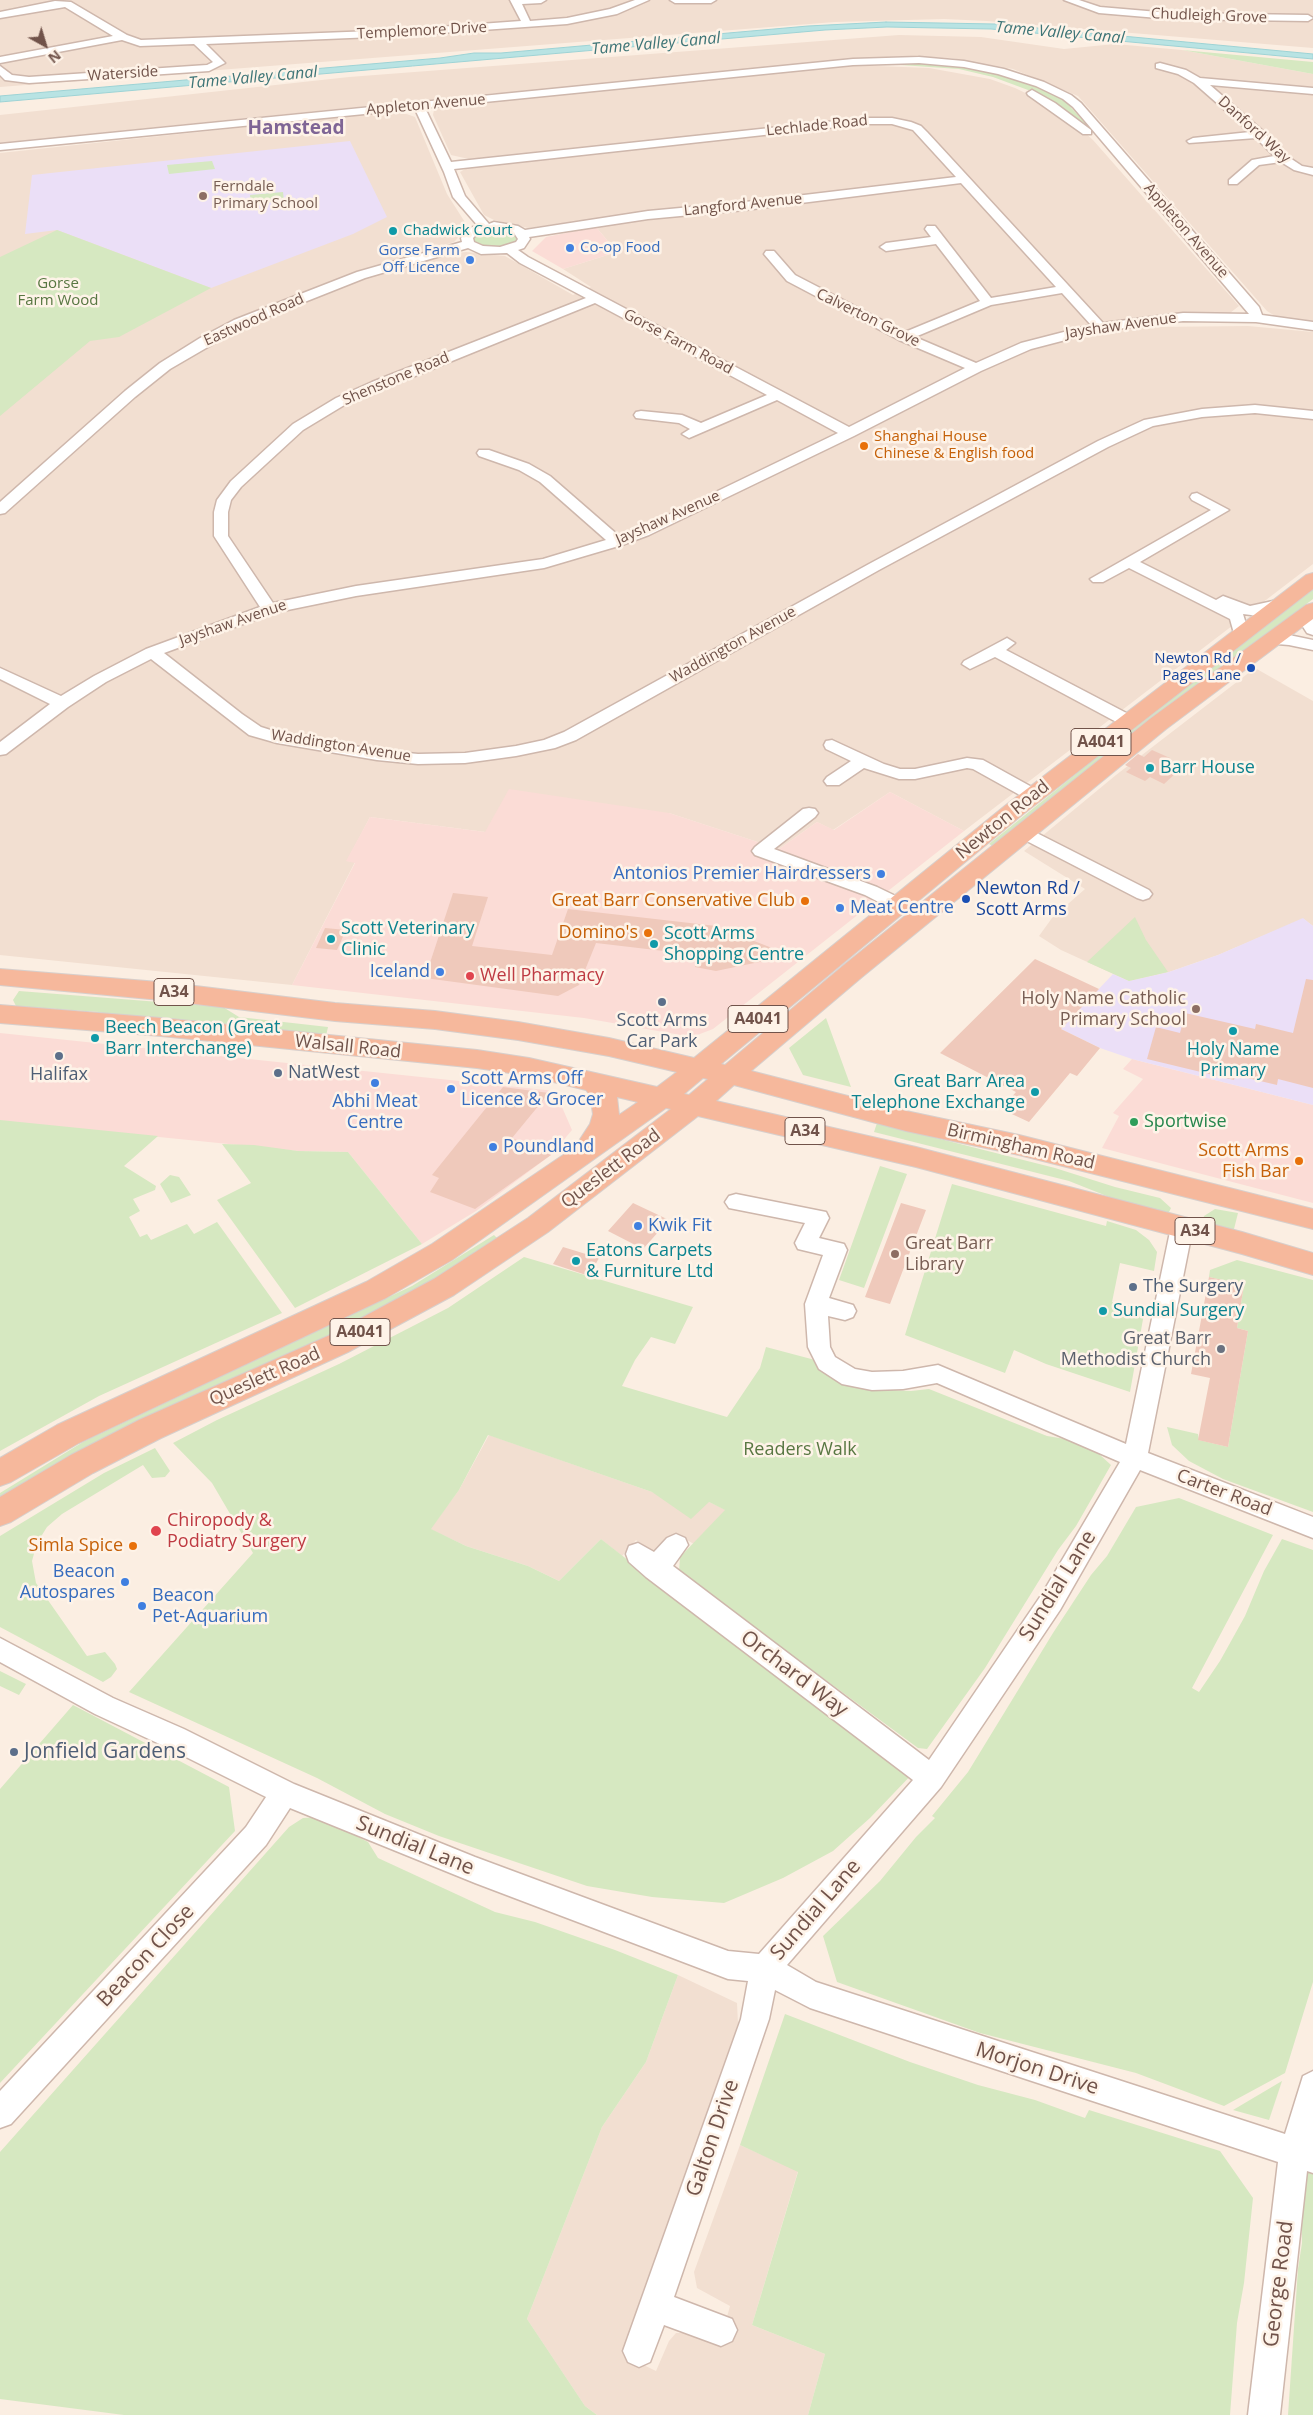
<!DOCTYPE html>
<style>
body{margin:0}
#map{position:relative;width:1313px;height:2415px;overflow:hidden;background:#fbeee2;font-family:"Open Sans",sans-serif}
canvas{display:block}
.north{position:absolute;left:20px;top:20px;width:50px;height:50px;-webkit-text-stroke:4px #fef3e8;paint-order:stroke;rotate:141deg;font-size:14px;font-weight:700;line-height:20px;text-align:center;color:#71534a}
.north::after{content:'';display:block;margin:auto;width:18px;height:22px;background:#71534a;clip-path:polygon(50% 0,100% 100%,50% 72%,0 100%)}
</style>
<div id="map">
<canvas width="1313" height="2415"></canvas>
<div class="north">N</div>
</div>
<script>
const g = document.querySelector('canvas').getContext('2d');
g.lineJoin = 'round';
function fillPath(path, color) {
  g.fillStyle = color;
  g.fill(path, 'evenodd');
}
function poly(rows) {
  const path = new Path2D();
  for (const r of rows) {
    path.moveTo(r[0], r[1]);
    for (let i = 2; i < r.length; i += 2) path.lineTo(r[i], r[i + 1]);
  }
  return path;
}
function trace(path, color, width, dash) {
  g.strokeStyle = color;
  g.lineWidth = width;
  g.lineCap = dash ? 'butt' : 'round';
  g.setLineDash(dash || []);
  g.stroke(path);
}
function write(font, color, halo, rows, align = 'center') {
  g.font = font + ' "Open Sans",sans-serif';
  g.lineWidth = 5;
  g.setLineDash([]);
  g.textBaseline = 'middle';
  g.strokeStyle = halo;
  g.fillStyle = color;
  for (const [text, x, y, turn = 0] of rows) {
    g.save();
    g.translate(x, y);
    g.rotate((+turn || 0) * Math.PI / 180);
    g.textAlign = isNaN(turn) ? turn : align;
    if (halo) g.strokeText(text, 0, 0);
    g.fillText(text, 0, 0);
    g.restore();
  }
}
fillPath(poly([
 [0,0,1313,0,1313,48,987,21,944,19,835,22,0,87],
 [899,35,981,37,1064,49,1115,44,1182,50,1313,74,1313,87,1242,83,1313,92,1313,321,1275,316,1267,311,1078,96,1013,69,951,58,914,57,846,59,811,63,818,69,852,65,929,68,990,79,1015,88,1042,101,1070,119,1093,140,1239,306,1230,313,1146,317,1153,327,1248,326,1313,332,1313,564,964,831,890,792,833,830,817,822,779,849,669,813,485,832,370,817,347,861,355,862,292,985,0,955,0,153,398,111,415,117,447,194,468,227,454,242,382,264,395,270,447,254,466,252,505,256,573,295,591,287,563,269,617,252,596,227,664,217,655,210,528,228,494,220,484,215,460,172,467,168,769,134,764,128,469,159,451,155,433,115,434,110,443,107,502,101,496,93,0,143,0,115,349,77],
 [1255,668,1313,701,1313,926,1303,919,1218,955,1169,972,1129,981,1061,950,1039,936,1052,918,1085,889,1024,851,1116,775],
 [489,1435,652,1492,709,1502,726,1510,694,1544,678,1535,661,1553,654,1552,636,1540,622,1556,601,1539,559,1581,528,1566,466,1546,430,1529,459,1490],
 [678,1975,737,2003,738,2024,623,2355,656,2371,669,2341,676,2333,694,2333,720,2342,730,2306,697,2288,694,2272,740,2145,798,2171,752,2325,825,2354,808,2415,597,2415,585,2406,527,2319,602,2127,646,2062]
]), '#f2dfd1');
fillPath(poly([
 [596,227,617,252,563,269,532,251,546,237],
 [509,789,669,813,779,849,817,822,834,830,890,792,964,831,713,1029,692,1037,584,1018,292,985,355,863,346,861,370,817,485,832],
 [0,1033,555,1091,572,1130,551,1155,476,1211,422,1244,348,1152,298,1151,0,1121],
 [1132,1059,1313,1105,1313,1203,1102,1148,1119,1116,1113,1113,1143,1079,1123,1069]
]), '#fbdcd6');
fillPath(poly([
 [350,141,387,217,353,234,211,288,57,230,25,234,32,175],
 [1303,918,1313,926,1313,1105,1132,1059,1100,1048,1061,1029,1113,974,1129,981,1169,972,1218,955]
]), '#ebdff7');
fillPath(poly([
 [1182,50,1313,62,1313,74],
 [871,63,930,63,985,70,1041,87,1064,100,1090,128,1028,90,993,77,959,69],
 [212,161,215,169,169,174,167,165],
 [283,192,284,201,251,204,250,195],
 [502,229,515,233,518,237,516,241,503,247,493,248,484,247,473,241,473,237,477,233],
 [57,230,211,288,119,337,90,341,0,416,0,257],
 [1313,588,1313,599,1116,748,995,847,989,844,1158,708],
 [1135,917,1146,940,1168,972,1129,981,1087,962],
 [19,991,223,1007,239,1017,328,1027,326,1036,121,1019,99,1012,16,1006,13,1000],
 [826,1018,851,1087,803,1075,789,1048],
 [0,1120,158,1136,124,1166,156,1186,155,1190,133,1199,140,1211,129,1217,140,1237,147,1234,151,1240,187,1224,194,1234,217,1222,282,1313,99,1396,0,1451],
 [877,1123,1055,1168,1115,1187,1160,1198,1171,1208,1168,1214,1147,1212,1069,1181,874,1132],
 [222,1144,254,1145,298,1151,348,1152,422,1244,295,1308,217,1200,251,1183],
 [880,1166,907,1174,864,1288,839,1280],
 [170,1175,179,1177,191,1195,171,1203,160,1184],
 [952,1184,1106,1226,1107,1221,1136,1230,1149,1240,1157,1252,1154,1271,1120,1263,1112,1302,1145,1308,1130,1392,1046,1364,1014,1350,1005,1373,905,1335],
 [1215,1209,1238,1213,1233,1233,1202,1224,1204,1216],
 [494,1235,498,1239,416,1291,336,1332,84,1450,0,1499,0,1493,83,1442,412,1286],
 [524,1257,693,1307,675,1344,651,1337,635,1360,622,1386,727,1417,760,1368,766,1347,815,1360,870,1389,911,1391,929,1389,1047,1436,1078,1441,1099,1454,1111,1465,1076,1526,1058,1550,985,1668,927,1749,918,1748,679,1572,680,1557,725,1510,709,1502,691,1519,652,1492,488,1435,459,1490,431,1529,466,1546,528,1566,559,1581,601,1539,652,1579,916,1770,870,1818,833,1851,783,1878,724,1903,652,1897,587,1886,439,1836,385,1814,317,1778,129,1692,253,1553,212,1483,173,1443,217,1420,339,1364,448,1308],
 [1237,1260,1313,1280,1313,1512,1223,1479,1189,1461,1172,1445,1167,1427,1198,1434,1199,1440,1228,1447,1248,1331,1237,1328,1244,1285,1209,1277,1210,1270],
 [155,1448,170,1471,165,1477,152,1478,143,1465,62,1514,47,1527,37,1543,32,1561,36,1583,87,1656,105,1652,115,1664,117,1669,111,1677,103,1682,0,1627,0,1536,104,1473],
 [1179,1498,1273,1535,1192,1688,1199,1692,1220,1661,1245,1616,1264,1571,1282,1539,1313,1550,1313,1982,1285,2073,1224,2106,1136,2073,980,2033,837,1982,823,1936,880,1881,916,1837,935,1818,932,1816,968,1772,1053,1633,1091,1575,1107,1556,1136,1507],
 [0,1671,26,1684,19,1695,0,1686],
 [73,1705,229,1787,235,1831,0,2083,0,1789],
 [320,1817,368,1842,378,1858,495,1912,535,1922,615,1950,678,1975,646,2062,602,2127,527,2319,585,2406,597,2415,124,2415,0,2399,0,2152,289,1827,303,1818],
 [785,2014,910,2062,978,2085,1035,2100,1085,2118,1089,2110,1220,2151,1253,2198,1244,2283,1237,2323,1230,2415,808,2415,825,2354,752,2325,798,2172,740,2145],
 [1282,2081,1269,2120,1233,2110],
 [1313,2168,1313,2415,1288,2415,1298,2269,1302,2243,1301,2176]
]), '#d6e8c1');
const water = poly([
 [886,22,995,24,1313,54,1313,59,991,29,887,27,825,30,0,102,0,96,440,58,474,53,501,53,808,26,886,22]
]);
fillPath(water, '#b8e3e3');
trace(water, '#9ed3d5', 1);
fillPath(poly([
 [1152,750,1170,758,1161,765,1177,772,1164,784,1150,777,1145,781,1126,772,1131,768,1125,765,1138,754,1144,757],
 [453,893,488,897,472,946,552,955,568,909,716,926,772,948,764,961,716,971,695,967,698,955,596,943,579,985,558,996,425,978],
 [325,928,346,930,337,950,316,948],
 [1035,959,1099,989,1061,1029,1100,1048,1077,1076,1070,1073,1029,1122,1001,1109,1016,1092,940,1053],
 [1306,979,1313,980,1313,1088,1278,1079,1277,1085,1235,1075,1234,1080,1147,1059,1156,1027,1180,1033,1185,1013,1255,1029,1256,1024,1293,1033],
 [503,1087,549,1093,512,1138,551,1155,475,1209,430,1192,439,1178,432,1175],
 [633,1203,669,1220,643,1249,608,1231],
 [901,1203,926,1210,890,1304,865,1297],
 [563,1247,599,1258,589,1276,553,1264],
 [1209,1277,1244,1285,1237,1328,1248,1331,1228,1447,1198,1440,1210,1378,1191,1374]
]), '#efc9bb');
const minor = poly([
 [510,0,546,0,541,3,522,4,530,21,567,18,610,9,635,0,649,0,617,14,567,24,398,36,206,44,225,63,209,71,29,83,5,80,0,75,0,66,12,75,29,77,207,65,213,62,194,44,140,46,122,40,0,63,0,57,113,36,65,7,0,18,0,12,55,1,71,2,127,35,141,40,398,30,521,21,510,0],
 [670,0,716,0,711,3,675,3,670,0],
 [1064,0,1079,0,1100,7,1170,13,1308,15,1313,18,1308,21,1170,19,1099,13,1064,0],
 [919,57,964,61,1004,69,1044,82,1071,95,1081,103,1259,307,1262,315,1313,322,1313,330,1256,322,1183,321,1100,331,1031,349,981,371,854,436,649,535,622,545,544,568,356,596,273,613,164,653,242,714,261,727,280,733,377,750,418,754,465,753,516,746,544,740,564,732,869,564,1098,441,1144,420,1202,409,1255,405,1313,411,1313,419,1255,413,1202,417,1153,426,1108,447,879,570,576,740,555,748,516,756,465,763,418,764,377,760,277,743,249,735,151,659,106,682,68,707,6,754,0,755,0,742,50,704,0,679,0,668,61,696,94,676,146,649,260,607,214,536,214,512,217,500,231,481,293,424,336,398,372,382,586,298,520,263,507,253,481,254,468,248,365,278,244,326,170,369,135,397,5,513,0,514,0,502,125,391,160,363,200,338,234,320,357,272,462,242,461,238,469,228,478,226,453,197,444,172,415,109,0,150,0,144,853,59,919,57],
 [919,63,964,67,998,74,1036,86,1063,99,1073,107,1249,314,1183,313,1103,323,927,132,921,126,911,122,892,118,864,118,451,162,425,108,853,65,919,63],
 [864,124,892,124,913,130,956,177,745,202,648,211,525,230,518,226,494,222,489,224,465,196,454,169,864,124],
 [961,183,1056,287,991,298,935,226,927,226,925,229,931,237,886,243,880,247,886,251,936,244,980,301,905,332,795,275,774,251,766,251,764,254,787,281,899,340,965,368,849,427,528,257,518,250,524,248,530,239,529,237,648,219,745,210,961,183],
 [494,230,514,233,518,239,516,242,500,247,483,246,474,242,473,238,477,234,494,230],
 [1062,293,1091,325,1021,343,976,363,915,337,991,305,1062,293],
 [595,303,767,395,701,423,682,415,641,411,636,412,634,415,636,418,679,423,690,429,682,434,689,438,777,400,838,433,639,529,619,536,550,476,529,464,489,450,479,450,477,453,479,456,519,470,540,482,606,540,543,559,356,586,273,603,228,536,228,512,231,500,241,487,303,430,346,404,595,303],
 [1160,63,1186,70,1200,78,1313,88,1313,94,1210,85,1264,132,1287,156,1302,166,1313,168,1313,175,1294,170,1281,162,1259,165,1237,184,1229,184,1229,180,1252,160,1274,156,1256,138,1189,143,1187,141,1193,138,1250,132,1194,83,1178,74,1156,68,1156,64,1160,63],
 [1032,90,1055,103,1091,130,1091,134,1083,134,1028,95,1027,93,1032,90],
 [1197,493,1229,510,1140,562,1216,600,1223,596,1250,606,1282,599,1288,601,1290,604,1288,607,1259,616,1243,614,1249,634,1247,637,1235,637,1230,619,1129,568,1103,582,1093,582,1090,579,1211,510,1192,500,1190,497,1192,494,1197,493],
 [1304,611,1310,613,1313,618,1313,635,1307,633,1296,616,1304,611],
 [1271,635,1289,635,1313,640,1313,650,1289,645,1265,643,1263,640,1271,635],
 [1007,638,1015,643,1006,650,1134,717,1136,721,1134,725,1128,726,1122,725,995,657,970,669,962,664,964,661,1007,638],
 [832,740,884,764,900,769,915,769,967,758,983,760,1039,791,1042,795,1039,799,1033,800,1027,799,973,769,967,768,915,779,899,779,864,768,839,785,827,785,824,781,827,777,851,761,826,749,824,745,826,741,832,740],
 [809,808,815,809,818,813,815,817,774,849,877,887,906,901,908,905,906,909,899,911,892,909,865,895,755,855,752,851,755,847,803,809,809,808],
 [1025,827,1149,890,1152,894,1149,898,1143,900,1137,898,1019,837,1016,833,1019,829,1025,827],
 [736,1194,826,1212,829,1218,819,1238,844,1244,847,1250,829,1298,853,1305,856,1311,853,1317,845,1320,828,1316,830,1347,835,1357,855,1369,872,1372,903,1371,938,1365,1126,1444,1171,1227,1174,1221,1182,1219,1190,1221,1193,1227,1148,1453,1313,1517,1313,1538,1140,1470,1060,1610,941,1787,787,1965,816,1982,1285,2134,1303,2076,1313,2071,1313,2173,1307,2171,1280,2415,1248,2415,1278,2162,810,2008,775,1990,769,2019,674,2297,732,2319,737,2330,732,2341,721,2346,664,2325,650,2362,639,2367,628,2362,623,2351,741,2019,748,1981,728,1979,475,1883,290,1808,266,1845,11,2124,0,2128,0,2091,246,1827,266,1797,166,1747,95,1714,0,1662,0,1638,113,1698,184,1729,294,1784,475,1857,728,1951,759,1954,913,1780,646,1577,629,1562,626,1554,629,1546,638,1543,654,1552,667,1538,676,1534,685,1538,688,1545,673,1566,929,1760,1042,1594,1120,1462,937,1383,903,1389,872,1390,842,1384,819,1369,808,1347,805,1304,823,1255,798,1249,795,1243,805,1223,729,1208,725,1202,729,1196,736,1194]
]);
const trunk = poly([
 [1313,573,1313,589,1022,815,721,1064,725,1065,844,965,1150,719,1306,605,1313,603,1313,619,1166,729,862,977,751,1071,906,1111,1019,1135,1313,1209,1313,1229,1019,1155,906,1131,734,1085,716,1101,916,1147,1242,1232,1313,1253,1313,1275,1242,1254,916,1167,698,1116,548,1232,454,1295,348,1352,161,1438,93,1473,11,1522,0,1526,0,1497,71,1455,139,1420,328,1336,434,1279,528,1218,671,1109,666,1108,452,1260,386,1298,79,1443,11,1482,0,1486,0,1458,57,1425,366,1282,432,1244,575,1147,590,1124,593,1114,590,1095,586,1090,529,1076,477,1068,161,1036,0,1023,0,1005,161,1018,477,1050,529,1058,657,1087,677,1072,609,1056,518,1040,435,1029,335,1021,171,1001,0,985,0,969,171,983,335,1003,435,1011,518,1022,609,1038,694,1058,1006,805,1306,575,1313,573],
 [703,1078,708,1079,689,1095,684,1094,703,1078],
 [617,1097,638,1102,619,1115,617,1097]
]);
trace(minor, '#ceb7ac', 3);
trace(trunk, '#d7cfcc', 2);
fillPath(minor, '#fff');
fillPath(trunk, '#f6b89c');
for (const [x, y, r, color] of [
 [203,196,5,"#8d6e63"],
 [393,231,5,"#0f9aa8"],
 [570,248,5,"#3f7fe0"],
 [470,260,5,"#3f7fe0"],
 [864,446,5,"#e8710a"],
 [1251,668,5,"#1a4fb4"],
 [1150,768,5,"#0f9aa8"],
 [881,874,5,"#3f7fe0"],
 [966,899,5,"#1a4fb4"],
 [805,901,5,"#e8710a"],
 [840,908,5,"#3f7fe0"],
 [648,933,5,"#e8710a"],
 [331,939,5,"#0f9aa8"],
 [654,944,5,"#0f9aa8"],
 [440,972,5,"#3f7fe0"],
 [470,976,5,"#e0444e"],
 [662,1002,5,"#5c6f8a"],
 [1196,1009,5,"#8d6e63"],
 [1233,1031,5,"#0f9aa8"],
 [95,1038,5,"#0f9aa8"],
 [59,1056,5,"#5c6f8a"],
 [278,1073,5,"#5c6f8a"],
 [375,1083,5,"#3f7fe0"],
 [451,1089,5,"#3f7fe0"],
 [1035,1092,5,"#0f9aa8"],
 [1134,1122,5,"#2e9e5b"],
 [493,1147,5,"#3f7fe0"],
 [1299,1161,5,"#e8710a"],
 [638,1226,5,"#3f7fe0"],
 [895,1254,5,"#8d6e63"],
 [576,1261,5,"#0f9aa8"],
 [1133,1287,5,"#5c6f8a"],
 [1103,1311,5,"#0f9aa8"],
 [1221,1349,5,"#6b7280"],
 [156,1531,6,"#e0444e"],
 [133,1546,5,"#e8710a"],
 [125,1582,5,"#3f7fe0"],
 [142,1606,5,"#3f7fe0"],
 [14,1752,5,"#5c6f8a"]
]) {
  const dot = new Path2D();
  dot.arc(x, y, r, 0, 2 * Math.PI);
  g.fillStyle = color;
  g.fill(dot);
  trace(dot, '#fef3e8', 2);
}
write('15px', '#71534a', '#fef3e8', [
 ["Chudleigh Grove",1209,16,2],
 ["Templemore Drive",422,31,-3],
 ["Waterside",123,74,-4],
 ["Appleton Avenue",426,105,-5],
 ["Lechlade Road",817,126,-6],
 ["Danford Way",1254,130,42],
 ["Langford Avenue",743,205,-6],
 ["Appleton Avenue",1186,231,49],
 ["Calverton Grove",868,318,26],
 ["Eastwood Road",254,320,-24],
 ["Jayshaw Avenue",1121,326,-8],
 ["Gorse Farm Road",678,342,28],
 ["Shenstone Road",396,379,-23],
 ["Jayshaw Avenue",668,518,-24],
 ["Jayshaw Avenue",233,623,-19],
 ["Waddington Avenue",733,645,-29],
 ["Waddington Avenue",341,746,9]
]);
write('15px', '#785e54', '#fef3e8', [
 ["Ferndale",213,187],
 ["Primary School",213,204]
], 'left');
write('15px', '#0d838f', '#fef3e8', [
 ["Chadwick Court",403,231]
], 'left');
write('15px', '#366cbe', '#fef3e8', [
 ["Co-op Food",580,248],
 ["Gorse Farm",460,251,"right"],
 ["Off Licence",460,268,"right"]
], 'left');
write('15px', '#587742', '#fef3e8', [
 ["Gorse",58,284],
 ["Farm Wood",58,301]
]);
write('15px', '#c56008', '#fef3e8', [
 ["Shanghai House",874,437],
 ["Chinese & English food",874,454]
], 'left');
write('15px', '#164399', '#fef3e8', [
 ["Newton Rd /",1241,659],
 ["Pages Lane",1241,676]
], 'right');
write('italic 16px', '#3e7577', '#fef3e8', [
 ["Tame Valley Canal",1060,33,5],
 ["Tame Valley Canal",656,44,-5],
 ["Tame Valley Canal",253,78,-5]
]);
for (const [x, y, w] of [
 [1101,742,60],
 [174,992,40],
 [758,1019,60],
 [805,1131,40],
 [1195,1231,40],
 [360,1332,60]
]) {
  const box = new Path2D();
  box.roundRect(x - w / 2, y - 13.5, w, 27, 4);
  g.fillStyle = '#fef3e8';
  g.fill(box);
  trace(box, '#71534a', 1);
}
write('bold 16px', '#71534a', null, [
 ["A4041",1101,742],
 ["A34",174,992],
 ["A4041",758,1019],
 ["A34",805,1131],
 ["A34",1195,1231],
 ["A4041",360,1332]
]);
write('18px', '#0d838f', '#fef3e8', [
 ["Barr House",1160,768],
 ["Scott Veterinary",341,929],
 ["Clinic",341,950],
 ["Scott Arms",664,934],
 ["Shopping Centre",664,955],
 ["Beech Beacon (Great",105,1028],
 ["Barr Interchange)",105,1049],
 ["Holy Name",1233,1050,"center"],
 ["Primary",1233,1071,"center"],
 ["Great Barr Area",1025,1082,"right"],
 ["Telephone Exchange",1025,1103,"right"],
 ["Eatons Carpets",586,1251],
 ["& Furniture Ltd",586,1272],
 ["Sundial Surgery",1113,1311]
], 'left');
write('18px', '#71534a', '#fef3e8', [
 ["Newton Road",1003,820,-39],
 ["Walsall Road",348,1047,6],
 ["Birmingham Road",1021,1147,13],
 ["Queslett Road",611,1169,-37],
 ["Queslett Road",265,1377,-24],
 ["Carter Road",1224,1493,21]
]);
write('18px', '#366cbe', '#fef3e8', [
 ["Antonios Premier Hairdressers",871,874,"right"],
 ["Meat Centre",850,908],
 ["Iceland",430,972,"right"],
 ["Scott Arms Off",461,1079],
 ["Licence & Grocer",461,1100],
 ["Abhi Meat",375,1102,"center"],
 ["Centre",375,1123,"center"],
 ["Poundland",503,1147],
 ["Kwik Fit",648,1226],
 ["Beacon",115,1572,"right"],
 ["Autospares",115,1593,"right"],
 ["Beacon",152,1596],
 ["Pet-Aquarium",152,1617]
], 'left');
write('18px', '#164399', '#fef3e8', [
 ["Newton Rd /",976,889],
 ["Scott Arms",976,910]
], 'left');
write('18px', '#c56008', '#fef3e8', [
 ["Great Barr Conservative Club",795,901],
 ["Domino's",638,933],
 ["Scott Arms",1289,1151],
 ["Fish Bar",1289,1172],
 ["Simla Spice",123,1546]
], 'right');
write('18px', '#be3a42', '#fef3e8', [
 ["Well Pharmacy",480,976],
 ["Chiropody &",167,1521],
 ["Podiatry Surgery",167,1542]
], 'left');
write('18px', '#785e54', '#fef3e8', [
 ["Holy Name Catholic",1186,999],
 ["Primary School",1186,1020],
 ["Great Barr",905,1244,"left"],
 ["Library",905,1265,"left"]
], 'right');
write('18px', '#4e5e75', '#fef3e8', [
 ["Scott Arms",662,1021],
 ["Car Park",662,1042],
 ["NatWest",288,1073,"left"],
 ["Halifax",59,1075],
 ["The Surgery",1143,1287,"left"]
]);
write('18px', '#27864d', '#fef3e8', [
 ["Sportwise",1144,1122]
], 'left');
write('18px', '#5b616d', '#fef3e8', [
 ["Great Barr",1211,1339],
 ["Methodist Church",1211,1360]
], 'right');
write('18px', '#587742', '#fef3e8', [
 ["Readers Walk",800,1450]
]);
write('bold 19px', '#7f6595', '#fef3e8', [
 ["Hamstead",296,129]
]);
write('21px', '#71534a', '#fef3e8', [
 ["Sundial Lane",1058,1586,-58],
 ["Orchard Way",794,1674,37],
 ["Sundial Lane",415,1846,22],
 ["Sundial Lane",816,1910,-49],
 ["Beacon Close",146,1956,-47],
 ["Morjon Drive",1037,2069,18],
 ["Galton Drive",713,2138,-71],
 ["George Road",1279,2284,-83]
]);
write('21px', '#4e5e75', '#fef3e8', [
 ["Jonfield Gardens",24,1752]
], 'left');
</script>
